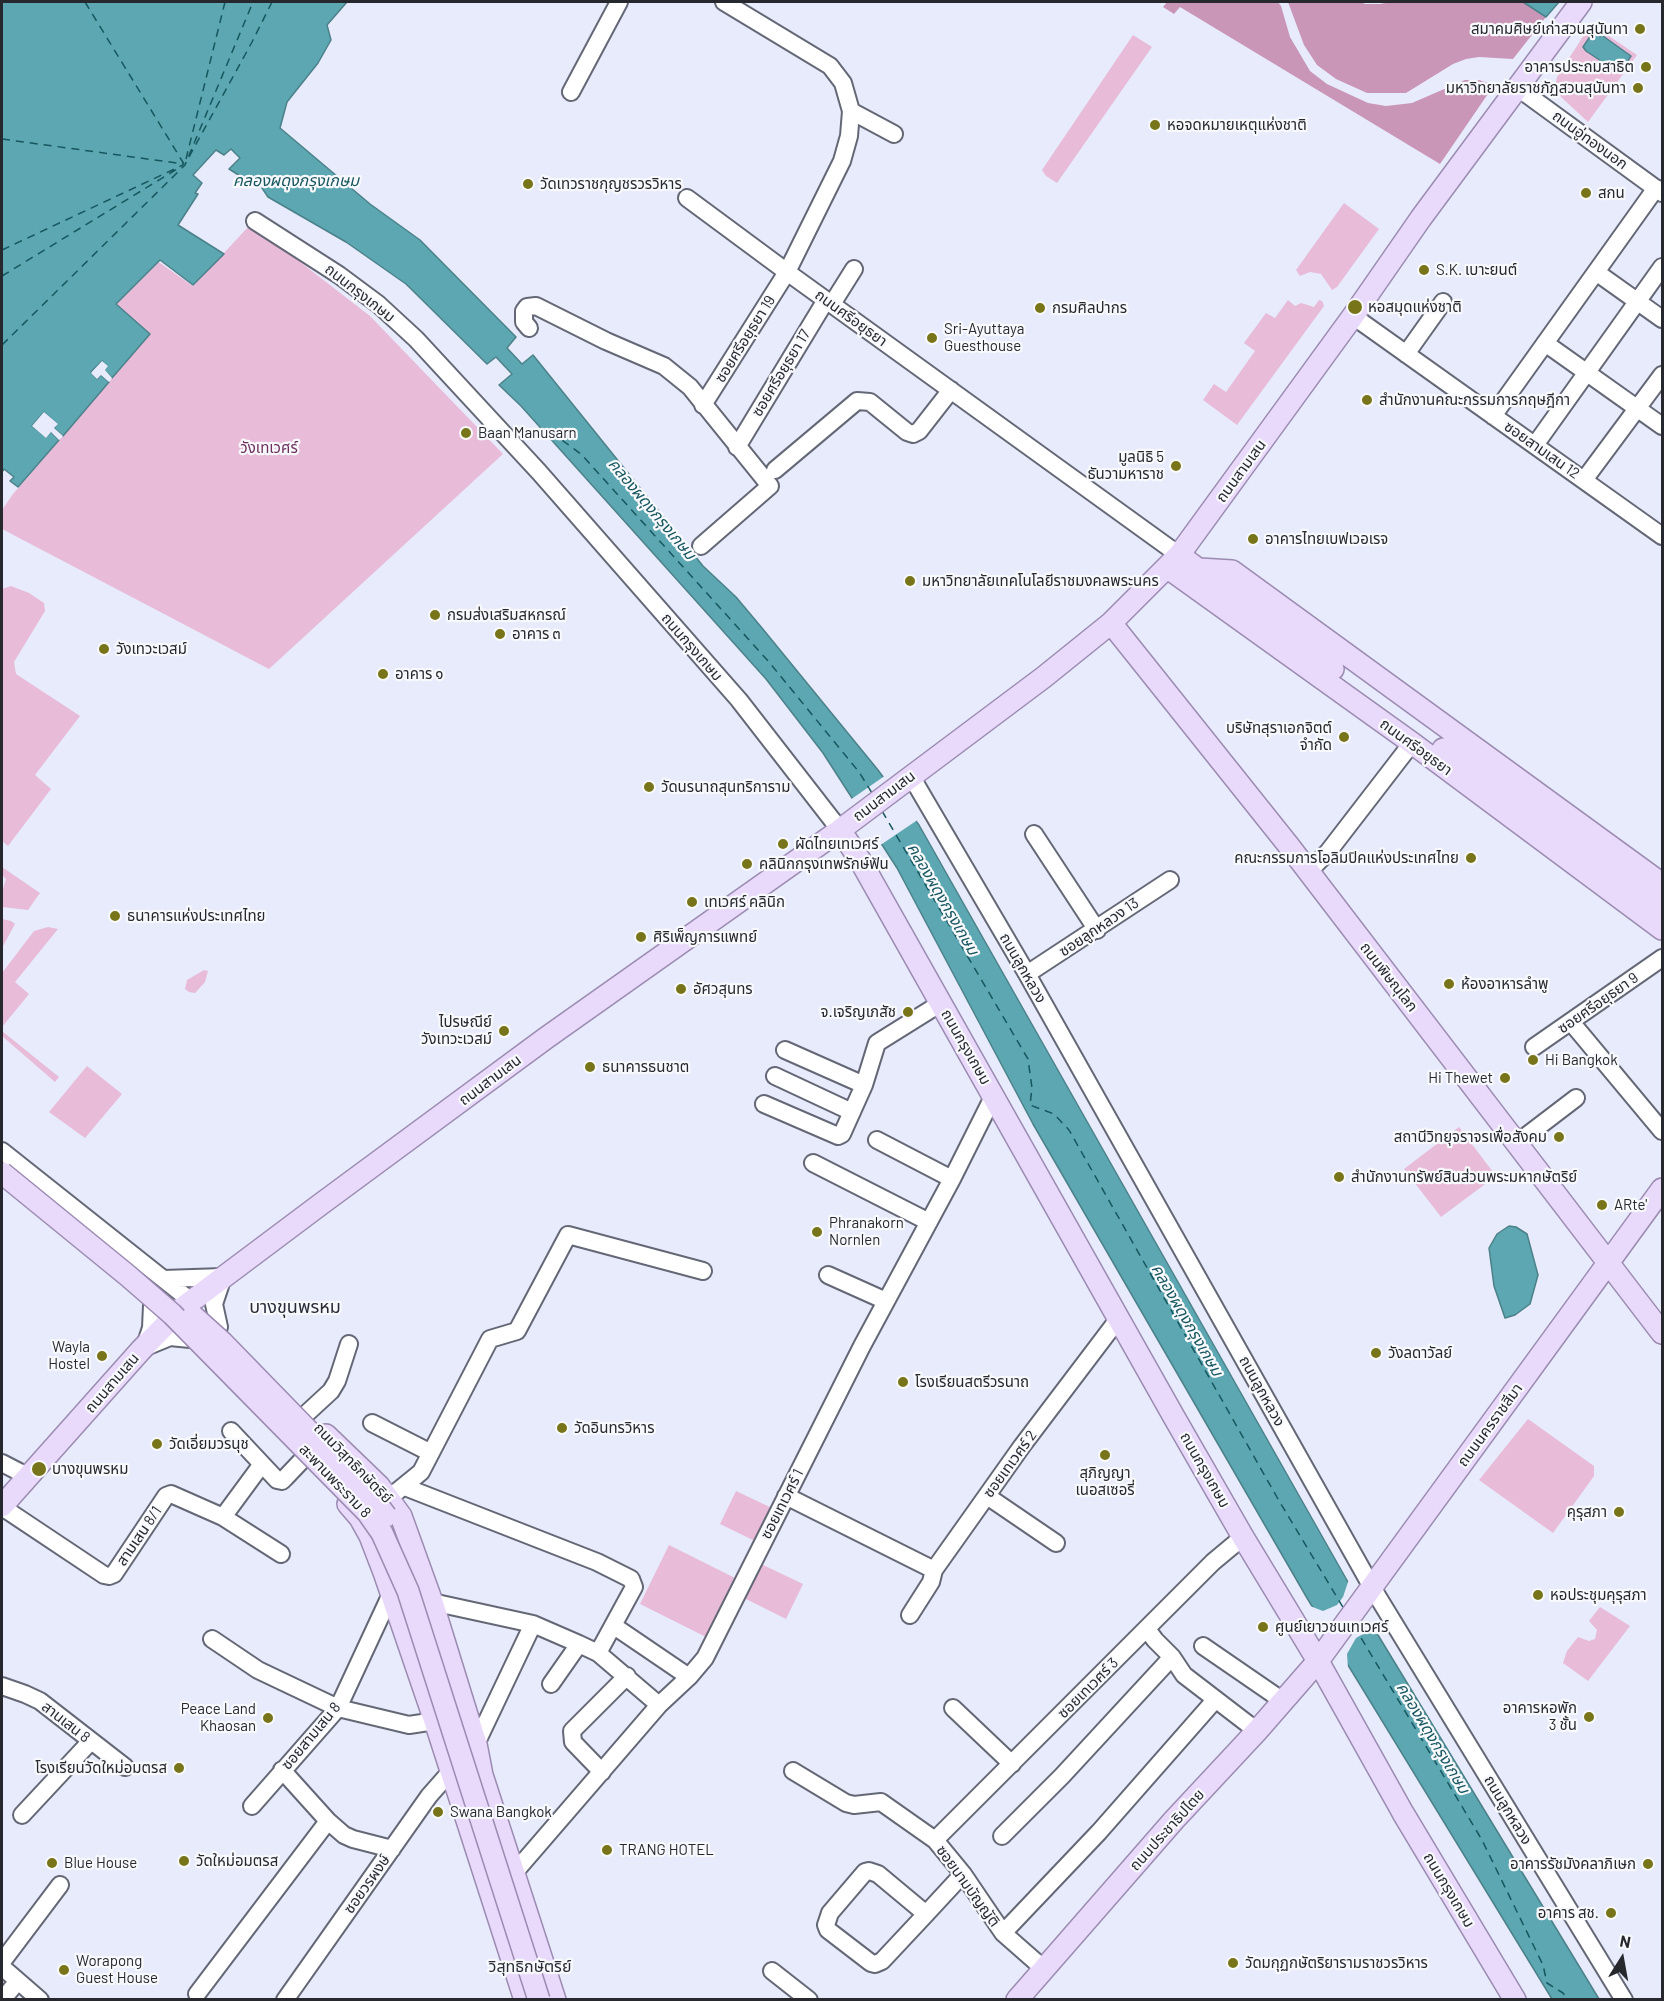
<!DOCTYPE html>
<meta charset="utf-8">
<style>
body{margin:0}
#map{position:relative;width:1664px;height:2001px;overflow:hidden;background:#e7ebfb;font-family:Barlow,sans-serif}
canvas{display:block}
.frame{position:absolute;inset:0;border:3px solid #26282e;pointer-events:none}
.north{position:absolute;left:1592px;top:1929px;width:60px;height:60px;-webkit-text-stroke:4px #f8f9fc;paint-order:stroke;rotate:11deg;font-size:16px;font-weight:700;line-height:24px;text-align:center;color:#26282e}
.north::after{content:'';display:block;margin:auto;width:21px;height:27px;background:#26282e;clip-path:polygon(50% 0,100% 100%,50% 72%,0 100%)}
</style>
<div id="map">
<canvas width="1664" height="2001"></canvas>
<div class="frame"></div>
<div class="north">N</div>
</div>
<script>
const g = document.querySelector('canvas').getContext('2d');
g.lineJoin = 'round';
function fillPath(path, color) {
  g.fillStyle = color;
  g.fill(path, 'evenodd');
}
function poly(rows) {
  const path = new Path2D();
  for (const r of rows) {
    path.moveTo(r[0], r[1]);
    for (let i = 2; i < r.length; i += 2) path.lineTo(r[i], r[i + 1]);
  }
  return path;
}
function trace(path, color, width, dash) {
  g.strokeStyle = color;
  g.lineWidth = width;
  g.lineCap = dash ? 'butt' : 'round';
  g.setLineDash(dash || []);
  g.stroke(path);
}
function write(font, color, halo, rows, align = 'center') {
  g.font = font + ' Barlow,"Noto Sans Thai",sans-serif';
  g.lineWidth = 4.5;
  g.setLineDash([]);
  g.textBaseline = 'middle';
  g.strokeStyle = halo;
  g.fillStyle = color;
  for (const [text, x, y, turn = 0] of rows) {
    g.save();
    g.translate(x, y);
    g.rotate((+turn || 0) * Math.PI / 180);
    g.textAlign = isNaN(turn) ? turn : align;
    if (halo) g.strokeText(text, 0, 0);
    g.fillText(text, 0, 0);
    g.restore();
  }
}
fillPath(poly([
 [1591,24,1637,55,1588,122,1561,97,1556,82,1557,77],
 [1133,35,1152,47,1057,183,1046,176,1042,170],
 [1344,203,1379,229,1337,287,1332,290,1321,274,1310,272,1300,276,1296,270],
 [251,224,370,316,503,454,269,669,2,529,2,510,13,494,150,334,116,304,157,261,193,286],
 [1288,300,1295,306,1301,303,1314,307,1319,300,1322,301,1324,306,1237,425,1203,400,1214,384,1226,392,1255,351,1244,343,1266,313,1275,318],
 [11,586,29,593,44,603,45,611,14,662,16,674,80,716,35,775,51,789,8,846,2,841,2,589],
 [2,867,40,893,28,910,2,907,2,892,6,879,2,875],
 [2,919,11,921,15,924,2,948],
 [48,927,58,929,15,982,29,994,2,1027,2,973,34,931],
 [204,970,208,971,205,982,195,993,189,992,185,989,187,980],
 [2,1031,59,1077,55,1082,2,1036],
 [87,1066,122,1094,85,1138,49,1112],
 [1459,1127,1496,1176,1441,1217,1404,1169],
 [1528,1419,1594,1466,1594,1476,1553,1533,1479,1480],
 [736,1491,774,1509,757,1542,720,1524],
 [669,1545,739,1580,710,1639,640,1604],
 [761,1564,803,1584,786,1619,744,1598],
 [1600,1607,1630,1626,1588,1681,1563,1663,1567,1651,1578,1637,1589,1641,1595,1639,1597,1630,1589,1621]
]), '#e8bbd9');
fillPath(poly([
 [1167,2,1278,2,1281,6,1290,37,1310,71,1327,84,1368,103,1386,106,1412,103,1465,80,1479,80,1494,85,1440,164,1180,7,1174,14,1163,7],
 [1288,2,1361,2,1365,4,1380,4,1391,2,1523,2,1546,17,1513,59,1479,57,1466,59,1453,64,1406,93,1367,93,1336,79,1317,65,1304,45]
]), '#c996b8');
const water = poly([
 [2,2,347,2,327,25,331,40,318,63,287,102,280,128,370,204,420,240,516,337,507,348,522,364,533,355,703,566,736,597,762,628,878,770,919,825,1378,1635,1599,1999,1552,1999,1307,1598,1033,1124,897,868,823,753,766,679,521,406,499,385,512,374,496,357,487,364,406,284,346,242,268,197,262,188,267,184,266,177,253,178,253,184,229,169,240,158,231,149,224,155,216,150,193,175,202,183,195,193,198,194,178,225,224,254,193,285,160,260,116,304,150,334,112,378,104,370,107,366,102,361,91,372,97,379,101,375,109,382,63,436,54,428,57,424,44,412,32,426,46,437,51,432,59,440,18,487,10,481,14,477,4,469,2,472,2,2],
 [1523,2,1559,2,1546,17,1523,2],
 [1593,32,1599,36,1603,36,1631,56,1622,70,1616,71,1586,51,1583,47,1593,32],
 [1509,1226,1516,1227,1527,1234,1538,1275,1530,1304,1515,1315,1505,1318,1494,1286,1489,1248,1497,1234,1509,1226]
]);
fillPath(water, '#5ca7b1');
trace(water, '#4c818a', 1.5);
fillPath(poly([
 [102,361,108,366,105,370,112,378,109,382,101,375,97,379,91,373],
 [44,412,58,424,54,428,63,436,59,440,51,432,46,438,32,426],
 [44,416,53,424,51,429,46,433,36,426],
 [886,775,919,819,879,846,850,800],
 [1349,1579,1379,1634,1365,1633,1356,1638,1347,1654,1348,1668,1310,1606,1323,1611,1337,1605,1343,1597]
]), '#e7ebfb');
trace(poly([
 [85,2,184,164],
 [2,139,184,164],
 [189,157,252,42,272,2],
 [186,159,225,2],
 [2,250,183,165],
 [2,276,177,169],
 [2,345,185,165,253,2],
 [551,432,581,454,769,662,859,772,872,793],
 [882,811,1028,1059,1032,1088,1030,1105,1054,1114,1069,1130,1278,1499,1344,1609],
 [1354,1626,1482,1840,1543,1965,1547,1983,1563,1993,1568,2000]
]), '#17575f', 1.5, [8, 6]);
const minor = poly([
 [724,2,830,66,843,83,851,111,849,136,842,161,787,272,1179,555],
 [1518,88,1662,193],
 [571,92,619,2],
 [851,111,894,134],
 [687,198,787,272,703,405],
 [255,221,339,275,378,304,416,339,539,472,739,700,840,830],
 [1596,272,1662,319],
 [832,304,854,269],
 [1353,316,1662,536],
 [529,328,524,322,524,311,527,307,536,306,606,341,664,366,690,387,770,486,701,546],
 [1545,343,1662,426],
 [1406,354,1443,302],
 [1493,416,1656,188],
 [1535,445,1662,267],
 [737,447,826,300],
 [775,470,857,401,870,402,907,432,913,434,919,431,951,390],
 [1584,480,1662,375],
 [911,776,1027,974,1373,1589,1624,2000],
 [1034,834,1097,930],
 [1308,872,1328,852,1412,743],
 [1027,974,1170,880],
 [1571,1022,1662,1131],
 [1534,1047,1662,958],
 [785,1050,864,1085],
 [775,1076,852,1112],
 [764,1104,838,1136,842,1134,864,1085,877,1043,941,1003],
 [877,1140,952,1179],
 [1517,1143,1576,1098],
 [2,1151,191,1301],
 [813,1163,929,1222],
 [828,1275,886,1301],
 [163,1279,223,1277,214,1304,219,1327],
 [146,1343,151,1328,152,1305],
 [148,1346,170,1337,190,1339],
 [305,1415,331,1391,337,1381,349,1344],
 [372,1423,431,1453],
 [231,1431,277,1480,282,1481,285,1478,305,1457],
 [2,1463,29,1477],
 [405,1487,597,1562,631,1579,634,1587,598,1653],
 [786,1496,934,1570],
 [987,1496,1056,1543],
 [389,1498,421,1472,490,1339,517,1331,568,1235,703,1271],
 [2,1507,104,1575,109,1576,114,1574,166,1496,171,1494,223,1517,281,1554],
 [223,1517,262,1464],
 [432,1602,533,1624,579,1644,598,1653,659,1705],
 [910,1615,931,1582,934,1570,1022,1446,1119,1318],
 [614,1626,689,1677],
 [1147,1629,1155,1640,1172,1657,1184,1675,1257,1731],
 [212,1639,258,1670,338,1708,409,1725,435,1721],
 [1203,1646,1283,1701],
 [551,1684,579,1644],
 [2,1686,25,1694,40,1701,125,1767],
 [953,1708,1012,1764],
 [476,1744,533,1624],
 [282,1770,328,1821,344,1835,353,1839,392,1849],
 [793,1771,846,1803,854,1805,881,1802,935,1840,963,1874,1003,1933,1044,1969],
 [602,1772,573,1742,572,1731,627,1676],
 [252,1806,338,1708,391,1594],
 [22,1815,91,1741],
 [1002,1836,1062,1776,1172,1657],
 [935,1840,1213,1562,1243,1537],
 [514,1873,659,1705,689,1677,705,1658,862,1346,952,1179,994,1095],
 [926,1914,878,1874,869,1871,865,1872,830,1913,826,1925,828,1930,871,1963,875,1964,882,1961,926,1914,963,1874],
 [1003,1933,1099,1832,1215,1700],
 [2,1962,60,1885],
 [2,1967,40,2000],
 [772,1971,809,2000],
 [197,1994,328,1821],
 [2,2000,18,1981],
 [285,2000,429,1796,451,1771]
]);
const major = poly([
 [1179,555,1333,669],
 [1168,568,1412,743,1662,929],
 [1199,569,1232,571,1662,884],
 [1111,623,1289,846,1662,1333],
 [1443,749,1662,908],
 [840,830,860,860,1174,1417,1243,1537,1318,1661,1403,1813,1515,2000],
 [326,1435,379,1486,401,1516,432,1602,476,1744,482,1775,555,2000],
 [348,1504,360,1518,370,1536,385,1575,435,1721,525,2000],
 [2,1506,141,1350,181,1309,321,1204,546,1038,840,830,1044,677,1111,623,1179,555,1353,316,1421,218,1581,2],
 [1017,2000,1174,1820,1257,1731,1318,1661,1662,1189]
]);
trace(minor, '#646876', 20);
trace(major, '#9b8bb1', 24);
trace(minor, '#fff', 16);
trace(major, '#e9d9fb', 21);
const majorBridge = poly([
 [2,1173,127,1275,172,1314,368,1513,382,1533,408,1591,539,2000],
 [193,1316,223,1343,368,1492,386,1516]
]);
trace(majorBridge, '#9b8bb1', 24, []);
trace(majorBridge, '#e9d9fb', 21);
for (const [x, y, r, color] of [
 [1640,29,6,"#787419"],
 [1646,67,6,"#787419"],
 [1638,88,6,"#787419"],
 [1155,125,6,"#787419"],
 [528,184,6,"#787419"],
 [1586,193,6,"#787419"],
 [1424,270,6,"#787419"],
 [1355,307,8,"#787419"],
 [1040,308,6,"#787419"],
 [932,338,6,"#787419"],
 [1367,400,6,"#787419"],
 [466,433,6,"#787419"],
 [1176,466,6,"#787419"],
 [1253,539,6,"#787419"],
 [910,581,6,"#787419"],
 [435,615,6,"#787419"],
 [500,634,6,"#787419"],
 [104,649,6,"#787419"],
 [383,674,6,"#787419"],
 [1344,737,6,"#787419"],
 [649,787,6,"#787419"],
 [783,844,6,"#787419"],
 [1471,858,6,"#787419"],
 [747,864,6,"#787419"],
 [692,902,6,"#787419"],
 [115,916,6,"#787419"],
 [641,937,6,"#787419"],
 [1449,984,6,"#787419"],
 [681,989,6,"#787419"],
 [908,1012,6,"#787419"],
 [504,1031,6,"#787419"],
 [1533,1060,6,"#787419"],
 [590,1067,6,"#787419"],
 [1505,1078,6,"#787419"],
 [1559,1137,6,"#787419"],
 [1339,1177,6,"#787419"],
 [1602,1205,6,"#787419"],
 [817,1232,6,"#787419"],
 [1376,1353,6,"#787419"],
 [102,1356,6,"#787419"],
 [903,1382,6,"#787419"],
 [562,1428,6,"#787419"],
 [157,1444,6,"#787419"],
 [1105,1455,6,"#787419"],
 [39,1469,8,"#787419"],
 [1619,1512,6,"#787419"],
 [1538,1595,6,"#787419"],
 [1263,1627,6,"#787419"],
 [1589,1717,6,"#787419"],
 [268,1718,6,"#787419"],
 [179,1768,6,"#787419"],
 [438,1812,6,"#787419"],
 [607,1850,6,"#787419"],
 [184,1861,6,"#787419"],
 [52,1863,6,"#787419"],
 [1648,1864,6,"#787419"],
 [1611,1913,6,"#787419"],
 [1233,1963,6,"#787419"],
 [64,1970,6,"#787419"]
]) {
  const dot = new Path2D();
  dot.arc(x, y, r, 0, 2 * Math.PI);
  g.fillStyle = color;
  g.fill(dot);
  trace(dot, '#f8f9fc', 2);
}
write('15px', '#26282e', '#f8f9fc', [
 ["สมาคมศิษย์เก่าสวนสุนันทา",1628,29,"right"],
 ["อาคารประถมสาธิต",1634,67,"right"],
 ["มหาวิทยาลัยราชภัฏสวนสุนันทา",1626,88,"right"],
 ["หอจดหมายเหตุแห่งชาติ",1167,125],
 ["วัดเทวราชกุญชรวรวิหาร",540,184],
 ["สกน",1598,193],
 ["S.K. เบาะยนต์",1436,270],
 ["หอสมุดแห่งชาติ",1368,307],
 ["กรมศิลปากร",1052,308],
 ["Sri-Ayuttaya",944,329],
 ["Guesthouse",944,346],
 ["สำนักงานคณะกรรมการกฤษฎีกา",1379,400],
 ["Baan Manusarn",478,433],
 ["มูลนิธิ 5",1164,457,"right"],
 ["ธันวามหาราช",1164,474,"right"],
 ["อาคารไทยเบฟเวอเรจ",1265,539],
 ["มหาวิทยาลัยเทคโนโลยีราชมงคลพระนคร",922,581],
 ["กรมส่งเสริมสหกรณ์",447,615],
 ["อาคาร ๓",512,634],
 ["วังเทวะเวสม์",116,649],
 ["อาคาร ๑",395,674],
 ["บริษัทสุราเอกจิตต์",1332,728,"right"],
 ["จำกัด",1332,745,"right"],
 ["วัดนรนาถสุนทริการาม",661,787],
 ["ผัดไทยเทเวศร์",795,844],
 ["คณะกรรมการโอลิมปิคแห่งประเทศไทย",1459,858,"right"],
 ["คลินิกกรุงเทพรักษ์ฟัน",759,864],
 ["เทเวศร์ คลินิก",704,902],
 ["ธนาคารแห่งประเทศไทย",127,916],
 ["ศิริเพ็ญการแพทย์",653,937],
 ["ห้องอาหารลำพู",1461,984],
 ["อัศวสุนทร",693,989],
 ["จ.เจริญเภสัช",896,1012,"right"],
 ["ไปรษณีย์",492,1022,"right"],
 ["วังเทวะเวสม์",492,1039,"right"],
 ["Hi Bangkok",1545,1060],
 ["ธนาคารธนชาต",602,1067],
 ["Hi Thewet",1493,1078,"right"],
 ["สถานีวิทยุจราจรเพื่อสังคม",1547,1137,"right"],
 ["สำนักงานทรัพย์สินส่วนพระมหากษัตริย์",1351,1177],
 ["ARte'",1614,1205],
 ["Phranakorn",829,1223],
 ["Nornlen",829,1240],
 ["Wayla",90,1347,"right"],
 ["Hostel",90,1364,"right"],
 ["วังลดาวัลย์",1388,1353],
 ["โรงเรียนสตรีวรนาถ",915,1382],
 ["วัดอินทรวิหาร",574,1428],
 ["วัดเอี่ยมวรนุช",169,1444],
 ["บางขุนพรหม",52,1469],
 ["สุภิญญา",1105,1473,"center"],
 ["เนอสเซอรี่",1105,1490,"center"],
 ["คุรุสภา",1607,1512,"right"],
 ["หอประชุมคุรุสภา",1550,1595],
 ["ศูนย์เยาวชนเทเวศร์",1275,1627],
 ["อาคารหอพัก",1577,1708,"right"],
 ["3 ชั้น",1577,1725,"right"],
 ["Peace Land",256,1709,"right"],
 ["Khaosan",256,1726,"right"],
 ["โรงเรียนวัดใหม่อมตรส",167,1768,"right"],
 ["Swana Bangkok",450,1812],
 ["TRANG HOTEL",619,1850],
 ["วัดใหม่อมตรส",196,1861],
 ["Blue House",64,1863],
 ["อาคารรัชมังคลาภิเษก",1636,1864,"right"],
 ["อาคาร สช.",1599,1913,"right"],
 ["Worapong",76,1961],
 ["Guest House",76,1978],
 ["วัดมกุฏกษัตริยารามราชวรวิหาร",1245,1963]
], 'left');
write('15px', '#26282e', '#f8f9fc', [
 ["ถนนอู่ทองนอก",1590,140,36],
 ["ถนนกรุงเกษม",360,293,38],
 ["ถนนศรีอยุธยา",851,318,36],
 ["ซอยศรีอยุธยา 19",745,339,-58],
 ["ซอยศรีอยุธยา 17",781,373,-59],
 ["ซอยสามเสน 12",1542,450,35],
 ["ถนนสามเสน",1241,471,-54],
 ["ถนนกรุงเกษม",692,647,49],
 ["ถนนศรีอยุธยา",1416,747,36],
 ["ถนนสามเสน",884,796,-37],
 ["ซอยลูกหลวง 13",1099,927,-34],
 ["ถนนลูกหลวง",1023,968,60],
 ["ถนนพิษณุโลก",1389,977,52],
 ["ซอยศรีอยุธยา 9",1598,1003,-35],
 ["ถนนกรุงเกษม",966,1047,60],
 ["ถนนสามเสน",490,1080,-37],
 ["ถนนสามเสน",112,1383,-49],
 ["ถนนลูกหลวง",1262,1391,61],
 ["ถนนนครราชสีมา",1490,1425,-54],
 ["ถนนวิสุทธิกษัตริย์",353,1463,46],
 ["ซอยเทเวศร์ 2",1010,1464,-54],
 ["ถนนกรุงเกษม",1205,1470,60],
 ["สะพานพระราม 8",335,1481,46],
 ["ซอยเทเวศร์ 1",782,1504,-63],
 ["สามเสน 8/1",139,1536,-56],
 ["ซอยเทเวศร์ 3",1088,1688,-45],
 ["สานเสน 8",66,1722,38],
 ["ซอยสามเสน 8",311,1736,-50],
 ["ถนนลูกหลวง",1508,1810,59],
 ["ถนนประชาธิปไตย",1167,1830,-48],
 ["ซอยวรผงษ์",367,1884,-55],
 ["ซอยนามบัญญัติ",968,1886,54],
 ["ถนนกรุงเกษม",1449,1890,59]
]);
write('15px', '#6e305d', '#f8f9fc', [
 ["วังเทเวศร์",269,448]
]);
write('italic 16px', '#17575f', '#f8f9fc', [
 ["คลองผดุงกรุงเกษม",296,181],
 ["คลองผดุงกรุงเกษม",652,509,50],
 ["คลองผดุงกรุงเกษม",943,899,60],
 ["คลองผดุงกรุงเกษม",1187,1320,60],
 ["คลองผดุงกรุงเกษม",1433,1738,59]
]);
write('16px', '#292c38', '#f8f9fc', [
 ["วิสุทธิกษัตริย์",530,1967]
]);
write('18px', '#292c38', '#f8f9fc', [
 ["บางขุนพรหม",295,1307]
]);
</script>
